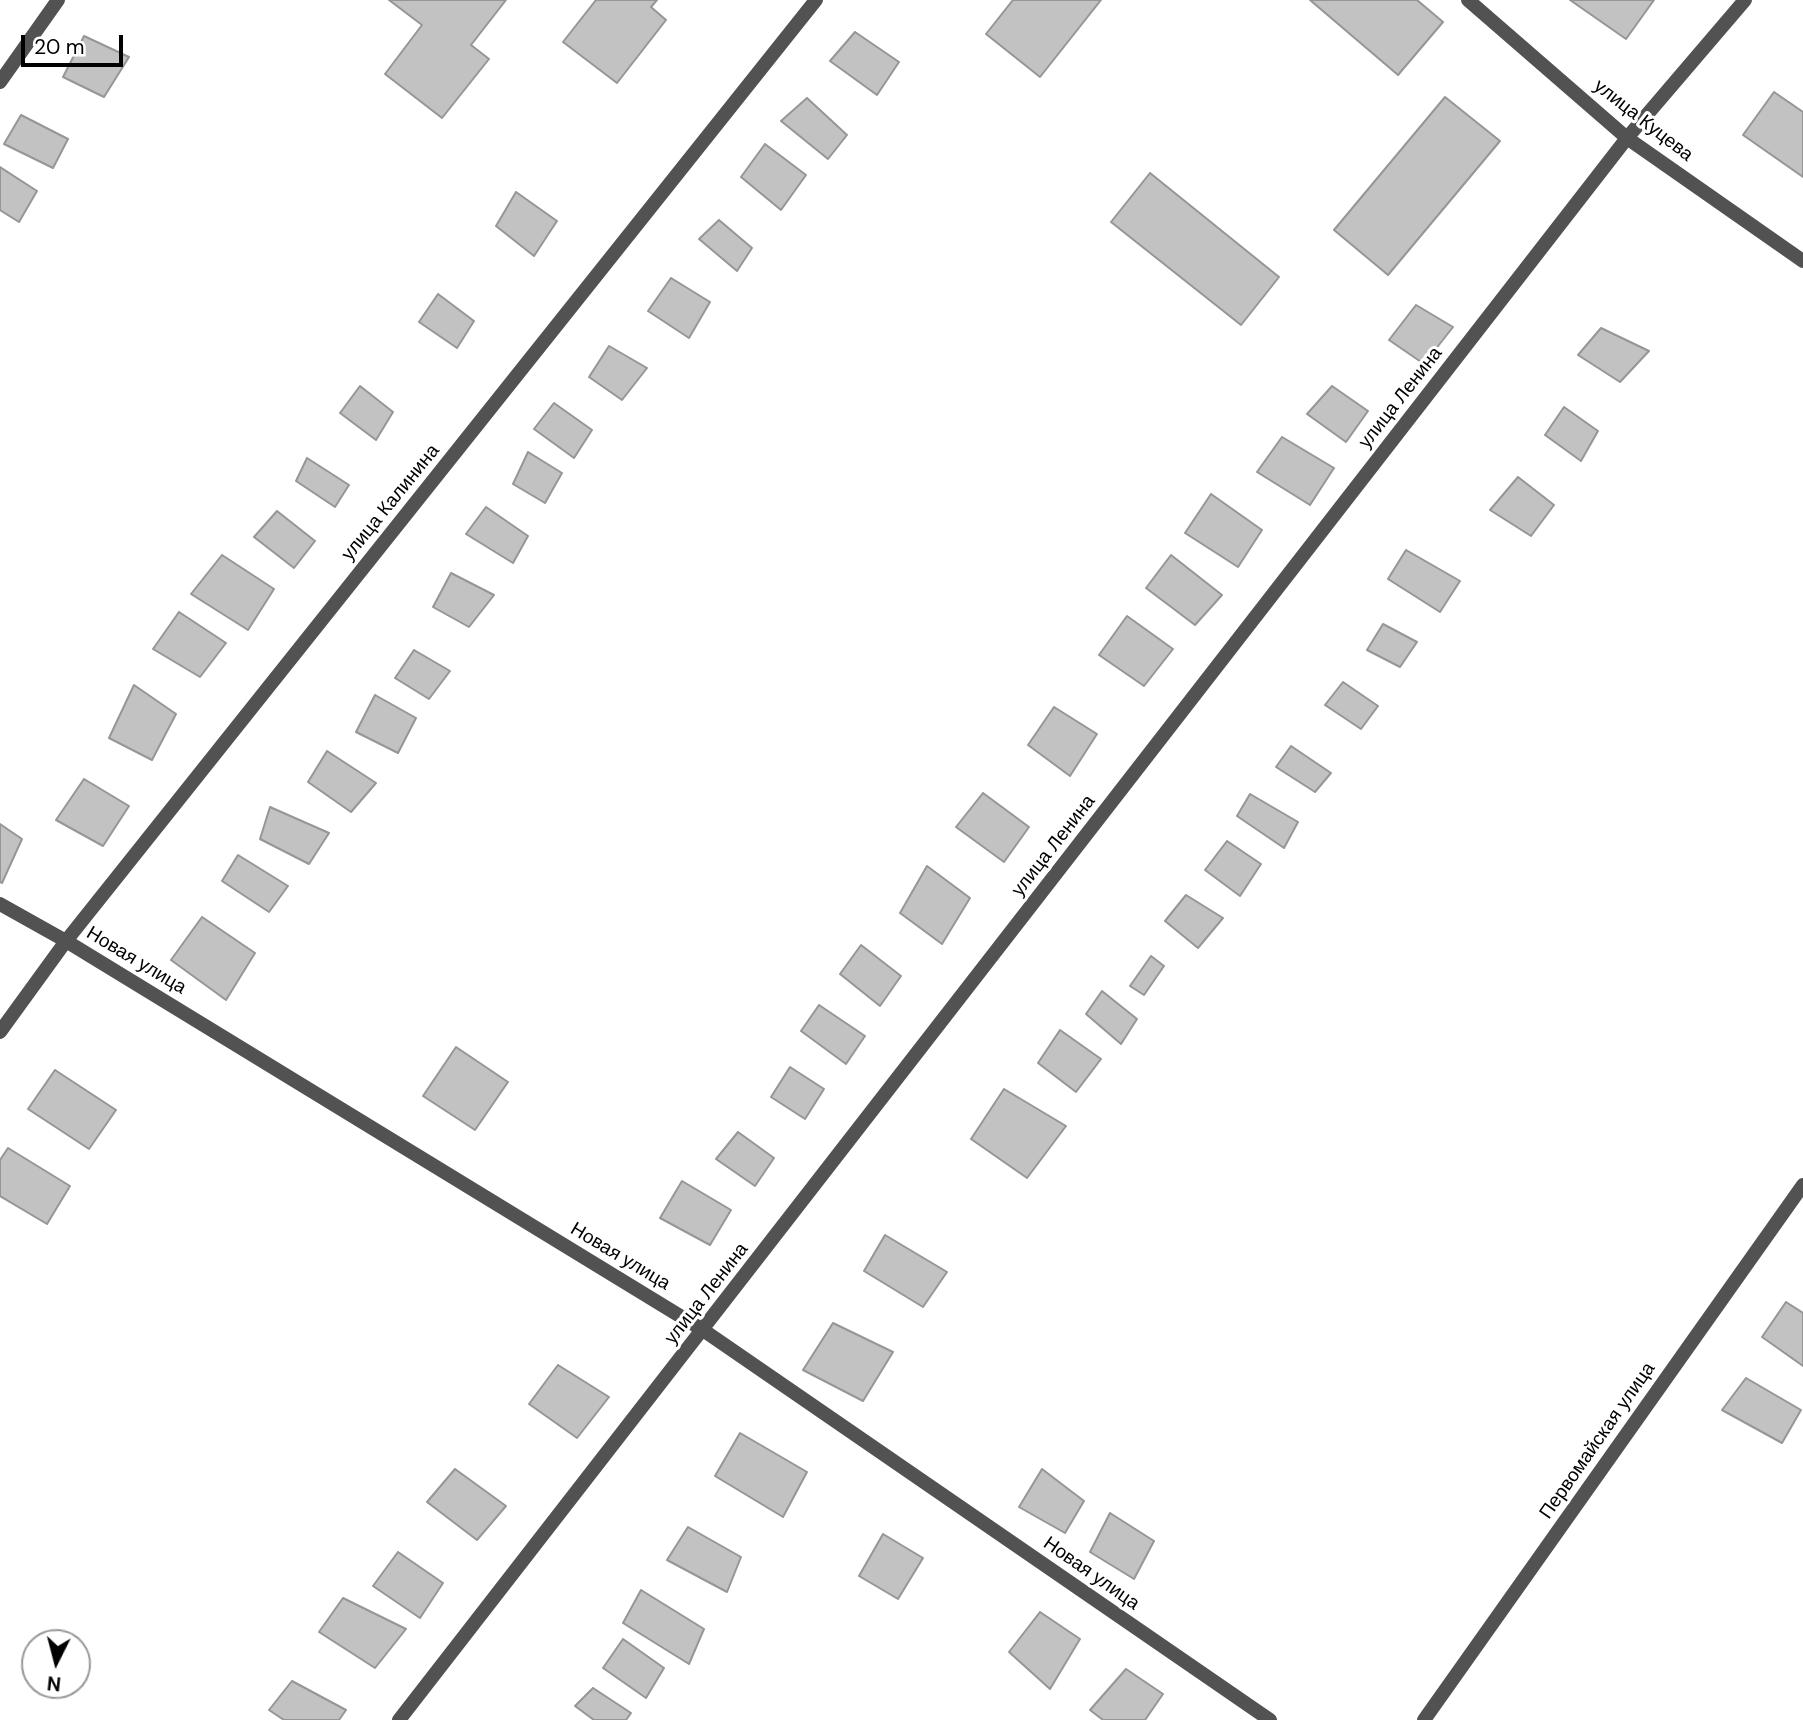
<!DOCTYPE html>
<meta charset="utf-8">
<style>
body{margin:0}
#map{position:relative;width:1803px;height:1720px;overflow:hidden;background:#fff;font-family:"DM Sans",sans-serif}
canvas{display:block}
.north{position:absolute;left:21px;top:1629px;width:70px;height:70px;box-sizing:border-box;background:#fff;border:2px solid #999;border-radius:50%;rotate:186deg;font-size:19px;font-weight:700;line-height:28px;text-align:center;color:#000}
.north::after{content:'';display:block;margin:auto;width:24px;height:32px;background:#000;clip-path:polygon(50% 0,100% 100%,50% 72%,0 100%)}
.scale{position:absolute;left:21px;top:35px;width:102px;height:32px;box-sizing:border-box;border:4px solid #000;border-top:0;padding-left:9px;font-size:21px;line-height:24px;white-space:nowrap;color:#000;-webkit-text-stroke:5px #fff;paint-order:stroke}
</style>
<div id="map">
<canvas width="1803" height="1720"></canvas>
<div class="north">N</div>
<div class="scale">20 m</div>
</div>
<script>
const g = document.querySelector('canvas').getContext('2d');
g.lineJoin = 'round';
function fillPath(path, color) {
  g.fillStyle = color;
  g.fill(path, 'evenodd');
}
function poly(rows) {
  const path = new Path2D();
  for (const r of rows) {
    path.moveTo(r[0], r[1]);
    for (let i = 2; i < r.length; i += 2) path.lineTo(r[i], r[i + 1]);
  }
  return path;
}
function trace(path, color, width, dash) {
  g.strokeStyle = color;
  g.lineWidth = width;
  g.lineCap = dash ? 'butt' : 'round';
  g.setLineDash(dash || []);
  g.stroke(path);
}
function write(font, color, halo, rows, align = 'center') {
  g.font = font + ' "DM Sans",sans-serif';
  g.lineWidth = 6;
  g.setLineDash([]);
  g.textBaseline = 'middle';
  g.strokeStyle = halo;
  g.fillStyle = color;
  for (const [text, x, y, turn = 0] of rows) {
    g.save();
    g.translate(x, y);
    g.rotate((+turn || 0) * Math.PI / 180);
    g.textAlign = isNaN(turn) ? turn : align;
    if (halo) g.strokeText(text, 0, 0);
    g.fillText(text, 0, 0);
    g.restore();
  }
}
const building = poly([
 [389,0,506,0,471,45,489,59,442,118,385,74,422,25,389,0],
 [596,0,657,0,651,7,666,20,617,83,563,42,596,0],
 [1013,0,1101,0,1040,77,986,34,1013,0],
 [1310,0,1417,0,1443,22,1398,75,1310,0],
 [1570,0,1654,0,1626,39,1570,0],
 [855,32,899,62,877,95,830,61,855,32],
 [84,36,129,57,104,97,63,77,84,36],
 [1774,92,1803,112,1803,177,1743,135,1774,92],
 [1445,97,1500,141,1388,275,1334,230,1445,97],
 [807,98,847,135,828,159,781,121,807,98],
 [21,115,68,139,53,168,4,144,21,115],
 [765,144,806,175,781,210,741,177,765,144],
 [0,167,37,191,19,222,0,210,0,167],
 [1150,173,1279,277,1241,325,1111,222,1150,173],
 [516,192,557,221,534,256,496,226,516,192],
 [719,220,752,248,737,271,699,239,719,220],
 [671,278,710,302,689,338,648,311,671,278],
 [438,294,474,321,457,348,419,322,438,294],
 [1416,305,1453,327,1424,364,1389,340,1416,305],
 [1601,328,1649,351,1620,382,1578,355,1601,328],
 [609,346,647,368,622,400,589,377,609,346],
 [360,386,393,412,376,440,340,413,360,386],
 [1332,386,1368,411,1346,442,1307,414,1332,386],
 [554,403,592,430,574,458,534,429,554,403],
 [1564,407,1598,431,1581,461,1545,435,1564,407],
 [1282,437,1334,468,1310,505,1257,472,1282,437],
 [528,452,562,473,545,503,513,484,528,452],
 [307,458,349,485,335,507,296,481,307,458],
 [1518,477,1554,505,1531,536,1490,510,1518,477],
 [1211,494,1262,530,1238,567,1185,533,1211,494],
 [486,507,528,536,513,563,466,534,486,507],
 [277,511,315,541,294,568,254,537,277,511],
 [1406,550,1460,581,1440,612,1388,579,1406,550],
 [222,555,274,589,248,630,191,594,222,555],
 [1171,555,1222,595,1195,625,1146,588,1171,555],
 [451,573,494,595,469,627,433,607,451,573],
 [179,612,226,643,200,677,153,649,179,612],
 [1127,616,1173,649,1144,686,1099,655,1127,616],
 [1383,624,1417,642,1400,667,1367,650,1383,624],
 [414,650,450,671,429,699,395,678,414,650],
 [1343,682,1378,706,1361,729,1325,705,1343,682],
 [134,685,176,714,152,760,109,738,134,685],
 [375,695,416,718,398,753,356,732,375,695],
 [1054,707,1097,734,1070,776,1028,745,1054,707],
 [1291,746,1331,773,1315,792,1276,767,1291,746],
 [327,751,376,783,351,812,308,782,327,751],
 [84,779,129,806,103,846,56,820,84,779],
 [983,793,1029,827,1004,862,956,827,983,793],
 [1250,794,1298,822,1284,848,1237,816,1250,794],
 [270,807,329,833,309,864,260,839,270,807],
 [0,824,22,839,2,883,0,882,0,824],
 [1227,841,1261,864,1240,896,1205,870,1227,841],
 [238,855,288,886,269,912,222,881,238,855],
 [927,866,970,898,942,944,900,913,927,866],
 [1186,895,1223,918,1198,948,1165,921,1186,895],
 [202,917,255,953,226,1000,171,960,202,917],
 [861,945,901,976,880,1006,840,974,861,945],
 [1151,956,1164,966,1144,995,1130,986,1151,956],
 [1102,991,1137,1019,1121,1044,1086,1014,1102,991],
 [819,1005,865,1036,846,1064,801,1031,819,1005],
 [1060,1030,1101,1059,1076,1092,1038,1063,1060,1030],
 [456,1047,508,1082,475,1130,423,1096,456,1047],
 [790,1067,824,1089,805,1119,771,1097,790,1067],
 [55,1070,116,1110,89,1149,28,1109,55,1070],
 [1004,1089,1066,1126,1027,1178,971,1139,1004,1089],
 [738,1132,774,1158,755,1186,716,1159,738,1132],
 [8,1148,70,1186,47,1224,0,1196,0,1160,8,1148],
 [682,1181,731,1210,710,1245,660,1218,682,1181],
 [885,1235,947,1272,923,1307,864,1271,885,1235],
 [1786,1302,1803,1313,1803,1366,1762,1337,1786,1302],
 [833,1323,893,1352,863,1401,803,1370,833,1323],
 [558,1365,609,1397,577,1438,529,1404,558,1365],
 [1746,1378,1801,1410,1782,1443,1722,1410,1746,1378],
 [740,1433,807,1472,783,1517,715,1476,740,1433],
 [455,1469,506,1506,477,1540,427,1502,455,1469],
 [1042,1469,1084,1501,1065,1533,1019,1507,1042,1469],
 [1110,1513,1154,1541,1134,1579,1090,1552,1110,1513],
 [688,1527,741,1557,727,1592,667,1560,688,1527],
 [883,1534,923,1558,898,1599,859,1576,883,1534],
 [398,1552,443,1583,420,1618,373,1586,398,1552],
 [641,1590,704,1629,689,1664,623,1623,641,1590],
 [343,1598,406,1629,375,1668,319,1632,343,1598],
 [1040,1612,1080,1639,1050,1689,1009,1652,1040,1612],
 [623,1639,664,1668,646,1698,603,1668,623,1639],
 [1126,1669,1163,1694,1145,1720,1103,1720,1090,1710,1126,1669],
 [292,1681,346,1710,339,1720,284,1720,269,1710,292,1681],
 [593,1688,631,1713,626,1720,594,1720,575,1706,593,1688]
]);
fillPath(building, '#c2c2c2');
trace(building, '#969696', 2);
trace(poly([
 [1468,0,1627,138,1803,261],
 [0,82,58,0],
 [0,904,66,941,703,1330,1270,1720],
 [0,1032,66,941,816,0],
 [399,1720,1627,138,1745,0],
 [1424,1720,1803,1185]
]), '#525252', 14);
write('19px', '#000', '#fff', [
 ["улица Куцева",1643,121,38],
 ["улица Ленина",1401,398,-52],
 ["улица Калинина",391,503,-51],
 ["улица Ленина",1054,846,-52],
 ["Новая улица",136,961,31],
 ["Новая улица",620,1257,31],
 ["улица Ленина",707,1294,-52],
 ["Первомайская улица",1598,1441,-55],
 ["Новая улица",1091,1574,35]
]);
</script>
